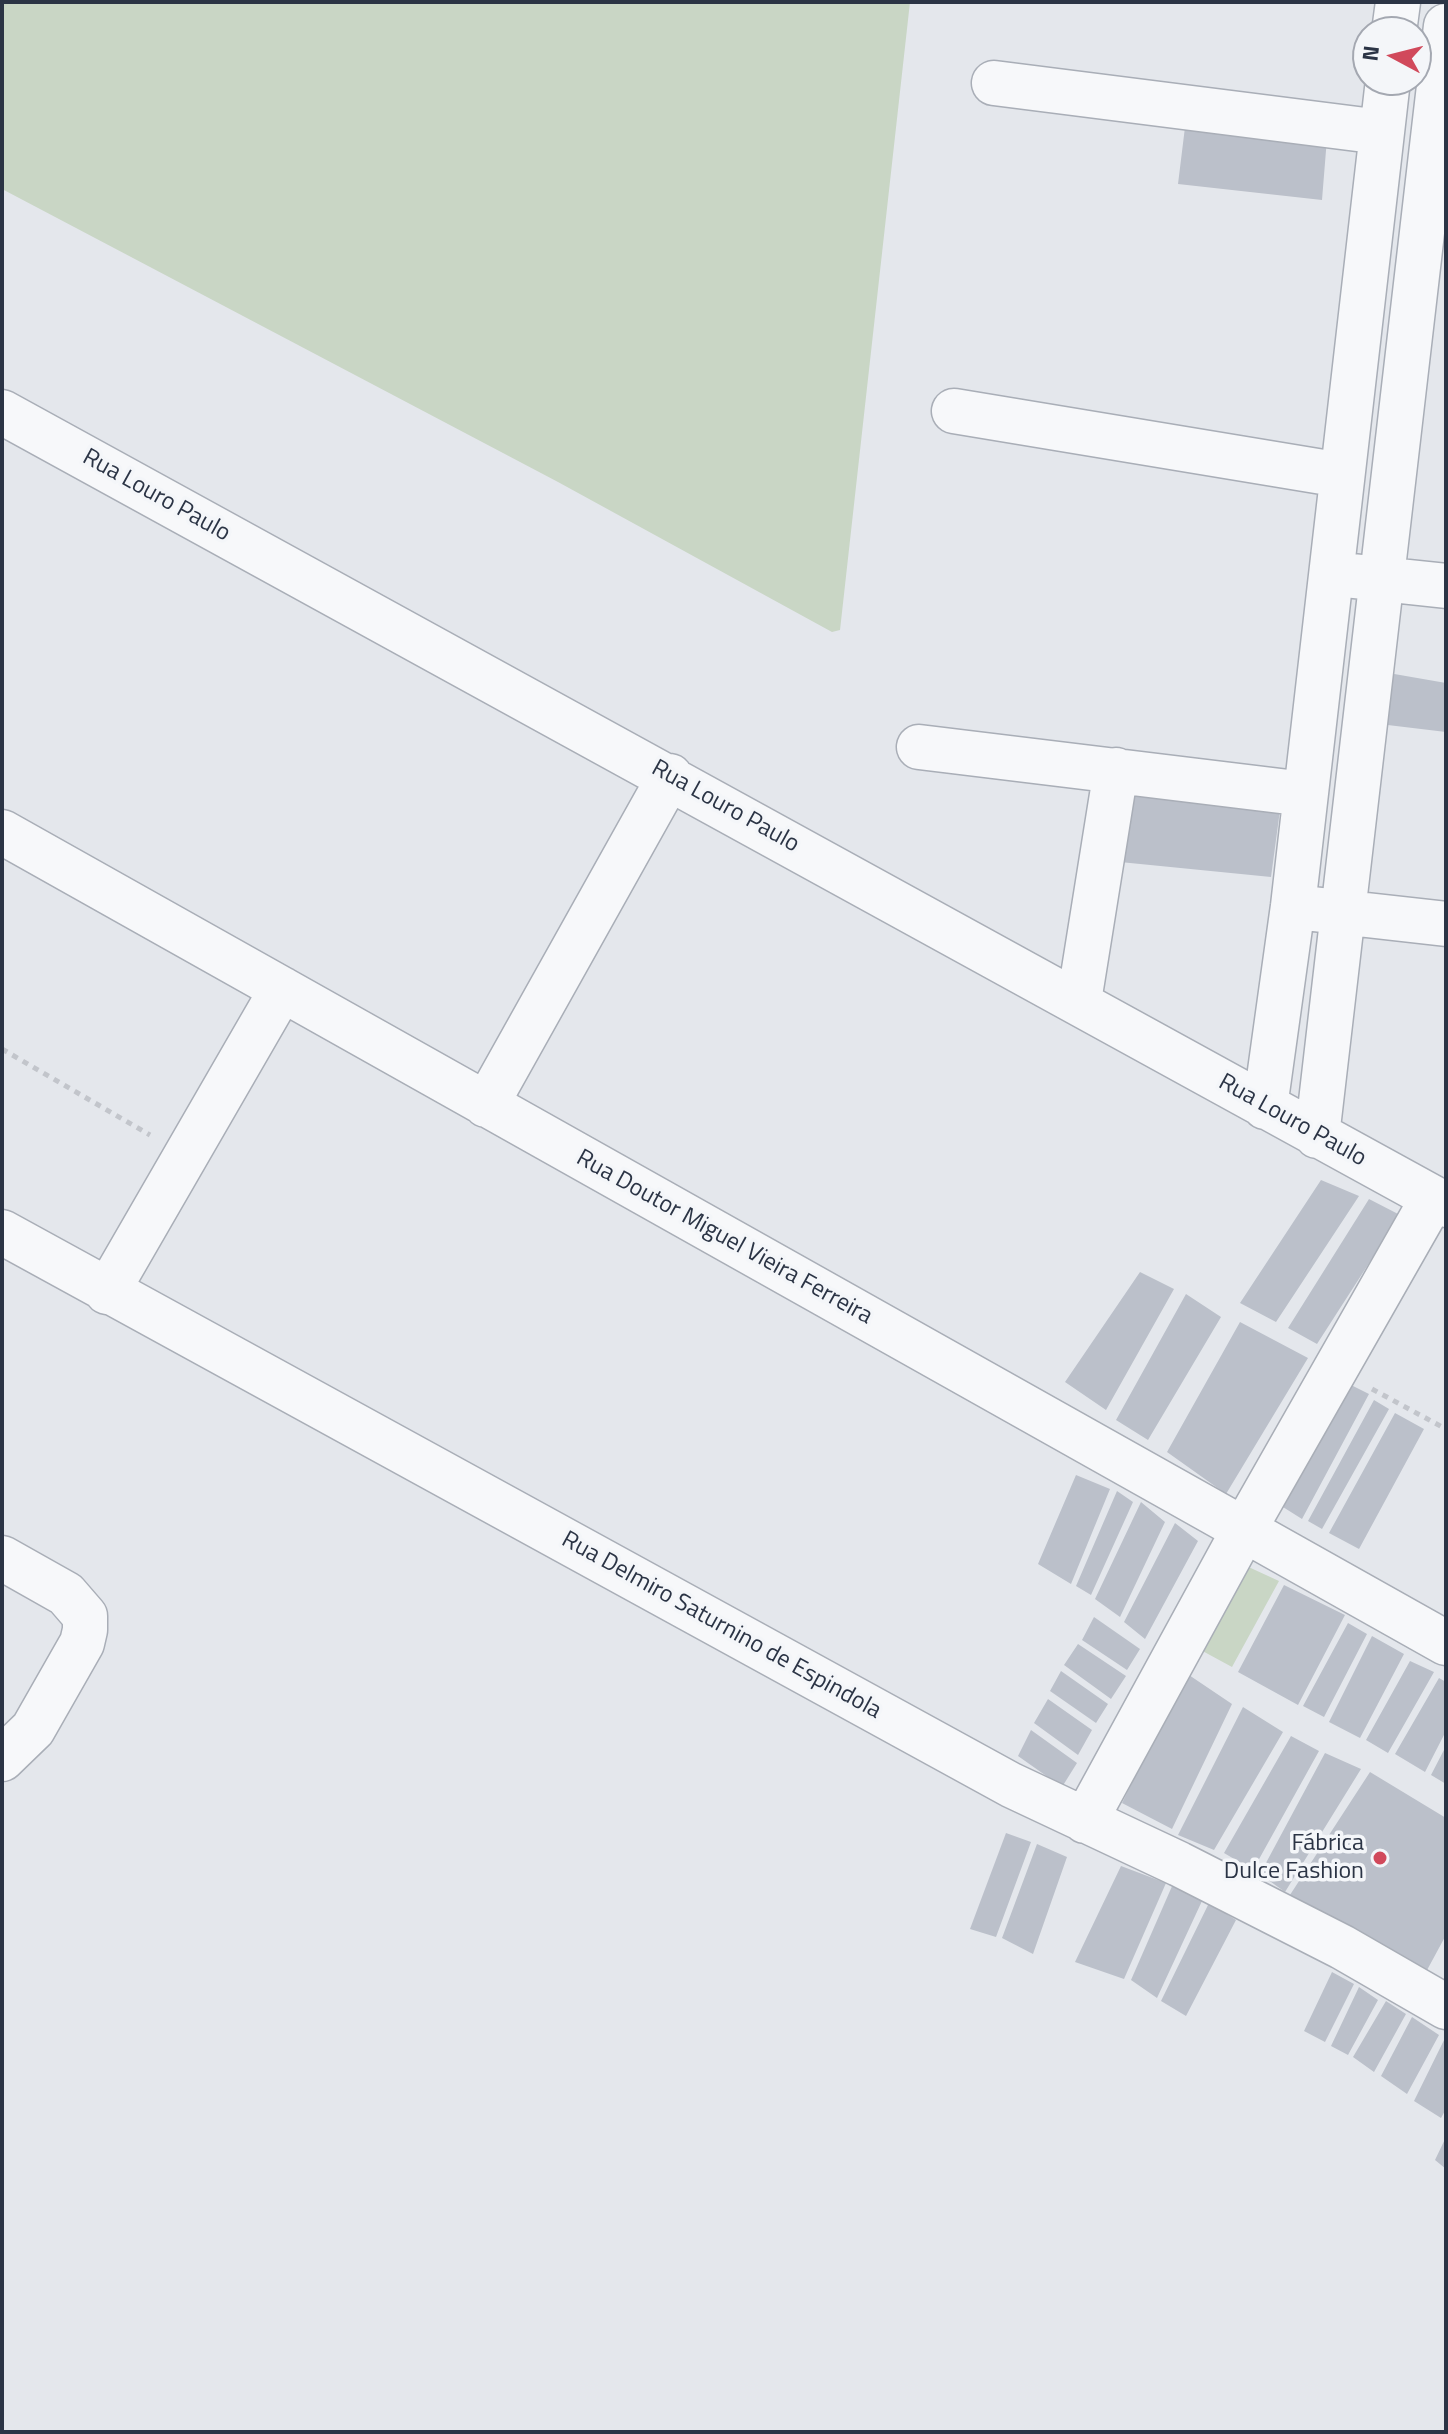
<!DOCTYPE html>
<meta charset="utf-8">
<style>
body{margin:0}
#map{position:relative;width:1448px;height:2434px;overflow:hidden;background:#e4e7ec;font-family:"Titillium Web",sans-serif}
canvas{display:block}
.frame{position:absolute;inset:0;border:4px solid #2b3445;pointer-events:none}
.north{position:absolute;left:1352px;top:16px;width:80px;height:80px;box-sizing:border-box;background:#f4f6f9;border:2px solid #a4a8b1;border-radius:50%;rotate:277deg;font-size:22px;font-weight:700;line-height:32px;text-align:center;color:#2b3445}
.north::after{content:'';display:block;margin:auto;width:28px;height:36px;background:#d1495b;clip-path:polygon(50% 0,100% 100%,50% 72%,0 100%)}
</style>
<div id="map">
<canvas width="1448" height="2434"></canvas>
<div class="frame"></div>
<div class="north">N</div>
</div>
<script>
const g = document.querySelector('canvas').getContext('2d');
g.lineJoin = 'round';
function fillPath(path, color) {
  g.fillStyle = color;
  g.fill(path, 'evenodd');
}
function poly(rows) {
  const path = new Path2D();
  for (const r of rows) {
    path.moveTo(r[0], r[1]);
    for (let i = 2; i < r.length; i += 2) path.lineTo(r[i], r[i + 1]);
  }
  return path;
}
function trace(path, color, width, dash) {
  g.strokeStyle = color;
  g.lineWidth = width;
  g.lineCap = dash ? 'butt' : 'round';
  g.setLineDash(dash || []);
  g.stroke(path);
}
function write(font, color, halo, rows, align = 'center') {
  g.font = font + ' "Titillium Web",sans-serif';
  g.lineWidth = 7;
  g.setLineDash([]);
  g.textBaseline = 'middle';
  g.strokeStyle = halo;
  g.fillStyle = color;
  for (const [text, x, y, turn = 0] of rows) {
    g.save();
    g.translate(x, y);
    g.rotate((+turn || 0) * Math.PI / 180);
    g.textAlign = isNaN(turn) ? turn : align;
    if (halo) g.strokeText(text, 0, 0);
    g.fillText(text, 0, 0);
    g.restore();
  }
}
fillPath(poly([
 [2,2,910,2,840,630,832,632,558,482,2,189],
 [1242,1564,1279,1581,1232,1667,1197,1648]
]), '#c9d6c5');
fillPath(poly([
 [1186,119,1327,138,1322,200,1178,184],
 [1377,671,1446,683,1446,732,1371,723],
 [1129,785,1280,810,1271,877,1120,862],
 [1321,1180,1359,1196,1276,1322,1240,1303],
 [1369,1199,1400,1215,1317,1344,1288,1328],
 [1140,1272,1174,1289,1106,1410,1065,1382],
 [1186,1294,1221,1317,1148,1440,1116,1420],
 [1240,1322,1308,1358,1226,1494,1167,1452],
 [1343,1381,1369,1394,1302,1519,1275,1502],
 [1374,1400,1389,1409,1322,1529,1308,1521],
 [1395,1413,1424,1429,1359,1549,1329,1533],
 [1076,1475,1110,1489,1071,1584,1038,1564],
 [1117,1491,1133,1502,1091,1595,1076,1586],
 [1141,1502,1165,1522,1120,1617,1095,1599],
 [1175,1523,1198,1541,1145,1639,1124,1622],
 [1284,1585,1345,1615,1298,1705,1238,1672],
 [1094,1617,1140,1649,1127,1670,1082,1640],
 [1348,1623,1367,1634,1324,1717,1303,1706],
 [1372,1636,1404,1654,1360,1738,1329,1722],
 [1078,1644,1126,1676,1111,1699,1064,1665],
 [1410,1661,1434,1672,1388,1753,1366,1740],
 [1061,1671,1108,1704,1096,1723,1050,1691],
 [1186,1673,1232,1704,1172,1829,1122,1803],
 [1439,1678,1446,1682,1446,1731,1425,1772,1395,1754],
 [1048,1699,1092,1730,1078,1755,1034,1723],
 [1243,1707,1283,1732,1214,1850,1178,1835],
 [1031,1730,1077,1763,1062,1787,1018,1756],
 [1291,1736,1319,1751,1253,1870,1224,1853],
 [1446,1746,1446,1784,1431,1775],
 [1325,1753,1361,1769,1285,1892,1260,1874],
 [1370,1772,1446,1818,1446,1935,1426,1972,1288,1898],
 [1006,1833,1031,1842,996,1937,970,1929],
 [1037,1844,1067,1857,1033,1954,1002,1938],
 [1121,1866,1166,1883,1124,1979,1075,1962],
 [1173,1884,1202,1901,1157,1998,1131,1980],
 [1209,1903,1236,1920,1186,2016,1161,2001],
 [1332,1972,1354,1984,1325,2042,1304,2031],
 [1359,1987,1378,2000,1348,2055,1331,2046],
 [1386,2001,1406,2014,1374,2072,1353,2057],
 [1412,2017,1439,2035,1407,2094,1381,2076],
 [1446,2036,1446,2109,1441,2118,1414,2101],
 [1446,2137,1446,2169,1435,2160]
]), '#bbc0ca');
const minor = poly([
 [1394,32,1398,2],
 [994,83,1381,132],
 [954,411,1341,475],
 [2,412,1446,1205],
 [1353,576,1446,586],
 [919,747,1305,794],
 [2,832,1446,1643],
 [1313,909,1446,924],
 [1079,1001,1116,770],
 [486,1105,670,776],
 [1265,1107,1293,906,1388,80],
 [1317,1136,1446,26],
 [2,1232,1011,1785,1179,1864,1342,1947,1446,2007],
 [107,1292,282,989],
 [2,1558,66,1594,85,1616,85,1630,82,1643,33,1729,2,1759],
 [1085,1821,1245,1528,1433,1198]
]);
trace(minor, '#a9aeb7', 47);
trace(poly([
 [2,1049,150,1135],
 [1372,1389,1446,1429]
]), '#c2c5cb', 5, [6, 6]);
trace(minor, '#f7f8fa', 44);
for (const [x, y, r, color] of [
 [1380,1858,8,"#d1495b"]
]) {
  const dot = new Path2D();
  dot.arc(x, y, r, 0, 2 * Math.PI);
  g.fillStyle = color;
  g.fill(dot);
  trace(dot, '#f4f6f9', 3);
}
write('24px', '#2b3445', '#f4f6f9', [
 ["Rua Louro Paulo",156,496,29],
 ["Rua Louro Paulo",725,807,29],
 ["Rua Louro Paulo",1292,1121,29],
 ["Rua Doutor Miguel Vieira Ferreira",724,1238,29],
 ["Rua Delmiro Saturnino de Espindola",721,1626,29]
]);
write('24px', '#2b3445', '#f4f6f9', [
 ["Fábrica",1364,1844],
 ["Dulce Fashion",1364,1872]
], 'right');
</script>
